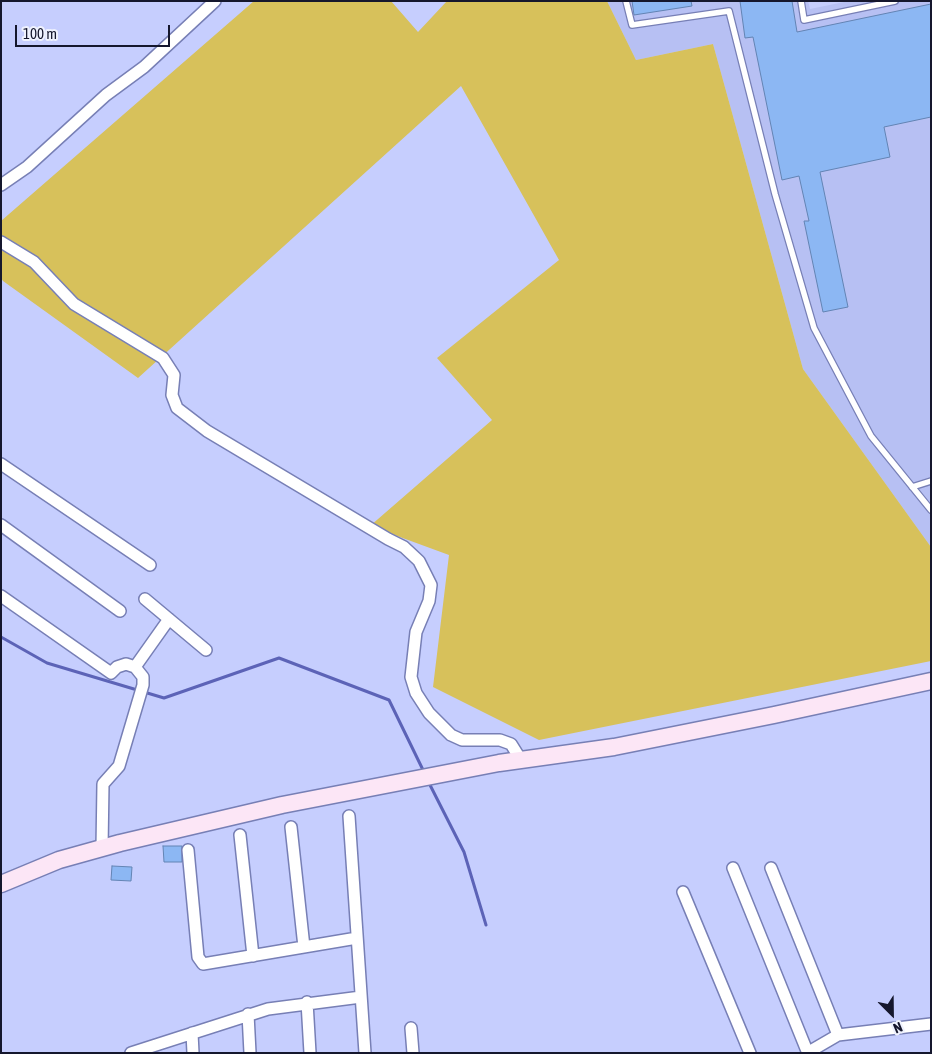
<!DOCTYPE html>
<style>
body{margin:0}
#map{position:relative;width:932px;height:1054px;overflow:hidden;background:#c6cefe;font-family:"Asap Condensed",sans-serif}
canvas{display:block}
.frame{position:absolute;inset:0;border:2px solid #15172d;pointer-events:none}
.north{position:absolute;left:867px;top:989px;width:50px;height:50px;-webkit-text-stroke:4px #eff2fe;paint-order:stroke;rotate:157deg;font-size:14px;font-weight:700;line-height:20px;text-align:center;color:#15172d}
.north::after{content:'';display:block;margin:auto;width:18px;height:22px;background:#15172d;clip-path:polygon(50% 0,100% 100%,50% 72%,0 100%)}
.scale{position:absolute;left:15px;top:25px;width:155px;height:22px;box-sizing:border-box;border:2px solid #15172d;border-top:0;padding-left:6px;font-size:15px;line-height:18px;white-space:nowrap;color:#15172d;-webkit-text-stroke:4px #eff2fe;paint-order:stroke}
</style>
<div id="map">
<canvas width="932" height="1054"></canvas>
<div class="frame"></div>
<div class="north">N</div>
<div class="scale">100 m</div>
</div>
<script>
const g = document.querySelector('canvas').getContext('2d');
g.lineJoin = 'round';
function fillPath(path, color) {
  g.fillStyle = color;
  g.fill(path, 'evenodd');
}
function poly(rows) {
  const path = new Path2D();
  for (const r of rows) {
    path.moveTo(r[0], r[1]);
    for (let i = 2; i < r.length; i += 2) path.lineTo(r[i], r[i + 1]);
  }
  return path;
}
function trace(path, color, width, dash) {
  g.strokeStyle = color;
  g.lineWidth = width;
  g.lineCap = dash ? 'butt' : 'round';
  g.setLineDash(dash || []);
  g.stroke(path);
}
fillPath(poly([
 [607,1,808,1,810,9,849,1,931,1,931,547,803,369,713,44,636,60]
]), '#b7c0f3');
fillPath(poly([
 [254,1,391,1,418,32,447,1,607,1,636,60,713,44,803,369,931,547,931,661,539,740,433,687,449,555,370,526,492,420,437,358,559,260,461,86,138,378,3,281,1,278,1,221]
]), '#d7c15b');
trace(poly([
 [1,637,47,663,164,698,279,658,389,700,424,772],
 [429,783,464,852,486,925]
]), '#5c63b7', 3);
const building = poly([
 [632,1,691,1,692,6,634,15,632,1],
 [740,1,792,1,797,32,931,4,931,117,884,127,890,157,820,172,848,307,823,312,804,221,809,221,799,176,782,180,753,37,745,38,740,1],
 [163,846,182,846,182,862,164,862,163,846],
 [112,866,132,867,131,881,111,880,112,866]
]);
fillPath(building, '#8cb7f3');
trace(building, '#6384b4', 1);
const lane = poly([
 [626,1,632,25,729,11,775,194,814,328,871,436,931,510],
 [801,1,804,20,895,1],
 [912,487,931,481]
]);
const street = poly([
 [1,185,27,167,106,95,144,67,215,1],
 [1,242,34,262,74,304,163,358,174,375,172,395,177,408,207,431,388,539,404,547,419,561,431,585,429,601,416,632,411,677,416,693,429,713,451,735,462,740,500,740,511,744,521,760],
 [1,464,150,565],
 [1,525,120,611],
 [1,596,111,673,117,667,126,664,135,667,143,677,143,685,119,766,103,784,102,848],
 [145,599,206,650],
 [135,667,169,619],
 [349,816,365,1053],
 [291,827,304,947],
 [240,835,253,956],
 [188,850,198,957,203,964,357,938],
 [733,868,807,1051],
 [771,868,838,1035],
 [683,892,750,1053],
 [307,1002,310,1053],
 [248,1014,250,1053],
 [411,1028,413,1053],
 [192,1033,193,1053],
 [131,1053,268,1009,361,997],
 [807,1053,838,1035,931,1024]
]);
const secondary = poly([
 [1,884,59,860,120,843,282,805,499,763,614,747,774,715,931,681]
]);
trace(lane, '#777fb5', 8);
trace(street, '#777fb5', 14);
trace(secondary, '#777fb5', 19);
trace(lane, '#fff', 5.5);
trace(street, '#fff', 11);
trace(secondary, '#fce6f6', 16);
</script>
